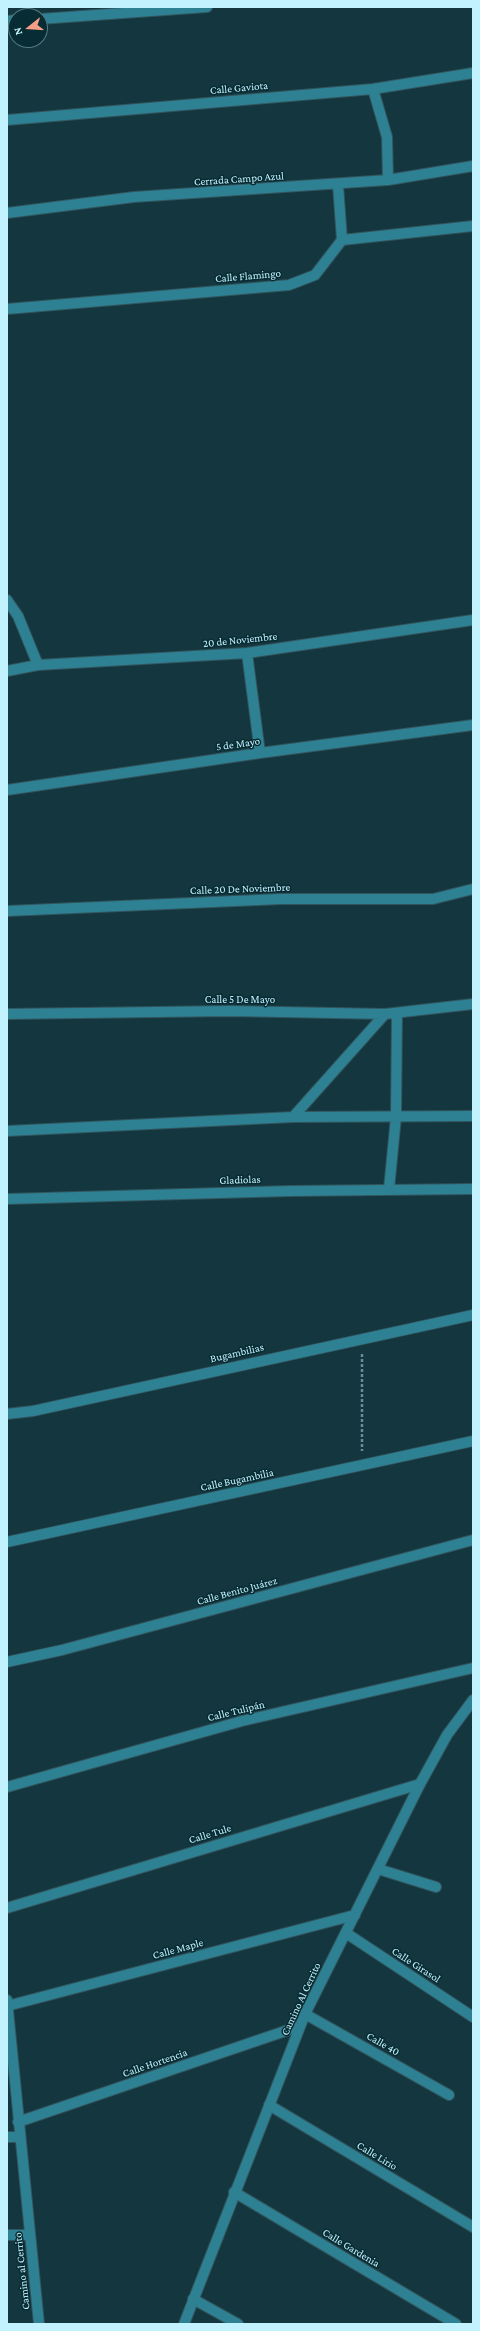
<!DOCTYPE html>
<meta charset="utf-8">
<style>
body{margin:0}
#map{position:relative;width:480px;height:2331px;overflow:hidden;background:#14363e;font-family:"Crimson Pro",serif}
canvas{display:block}
.frame{position:absolute;inset:0;border:8px solid #c2f2fe;pointer-events:none}
.north{position:absolute;left:8px;top:8px;width:40px;height:40px;box-sizing:border-box;background:#082c34;border:1px solid #527b85;border-radius:50%;rotate:253deg;font-size:11px;font-weight:700;line-height:16px;text-align:center;color:#c2f2fe}
.north::after{content:'';display:block;margin:auto;width:14px;height:18px;background:#f49e88;clip-path:polygon(50% 0,100% 100%,50% 72%,0 100%)}
</style>
<div id="map">
<canvas width="480" height="2331"></canvas>
<div class="frame"></div>
<div class="north">N</div>
</div>
<script>
const g = document.querySelector('canvas').getContext('2d');
g.lineJoin = 'round';
function poly(rows) {
  const path = new Path2D();
  for (const r of rows) {
    path.moveTo(r[0], r[1]);
    for (let i = 2; i < r.length; i += 2) path.lineTo(r[i], r[i + 1]);
  }
  return path;
}
function trace(path, color, width, dash) {
  g.strokeStyle = color;
  g.lineWidth = width;
  g.lineCap = dash ? 'butt' : 'round';
  g.setLineDash(dash || []);
  g.stroke(path);
}
function write(font, color, halo, rows, align = 'center') {
  g.font = font + ' "Crimson Pro",serif';
  g.lineWidth = 3;
  g.setLineDash([]);
  g.textBaseline = 'middle';
  g.strokeStyle = halo;
  g.fillStyle = color;
  for (const [text, x, y, turn = 0] of rows) {
    g.save();
    g.translate(x, y);
    g.rotate((+turn || 0) * Math.PI / 180);
    g.textAlign = isNaN(turn) ? turn : align;
    if (halo) g.strokeText(text, 0, 0);
    g.fillText(text, 0, 0);
    g.restore();
  }
}
const street = poly([
 [40,19,207,7],
 [7,21,16,20],
 [373,89,387,137,388,180],
 [7,120,373,89,473,73],
 [338,185,342,240],
 [7,213,134,197,388,180,473,166],
 [7,309,289,285,315,275,342,240,473,226],
 [7,600,18,616,38,665],
 [247,653,260,753],
 [7,671,38,665,247,653,473,620],
 [7,790,260,753,473,725],
 [7,911,281,899,433,899,473,889],
 [7,1014,230,1011,385,1014,473,1004],
 [293,1117,385,1014],
 [7,1131,293,1117,473,1116],
 [389,1189,396,1117,397,1013],
 [7,1199,290,1191,473,1189],
 [7,1414,33,1411,473,1315],
 [7,1542,473,1441],
 [7,1662,62,1650,473,1540],
 [7,1787,242,1721,473,1668],
 [378,1869,436,1887],
 [7,1908,420,1784],
 [346,1933,473,2017],
 [7,2006,355,1915],
 [305,2014,449,2095],
 [269,2105,473,2227],
 [18,2122,300,2026],
 [7,2137,20,2137],
 [234,2192,456,2324],
 [7,2235,30,2235],
 [193,2299,238,2324]
]);
const secondary = poly([
 [7,2000,39,2324],
 [184,2324,305,2014,420,1784,447,1735,473,1700]
]);
trace(street, '#32545d', 12);
trace(secondary, '#32545d', 12);
trace(poly([
 [362,1354,362,1451]
]), '#668e98', 2.5, [3, 2]);
trace(street, '#2d8193', 10);
trace(secondary, '#2d8193', 10);
write('11px', '#c2f2fe', '#082c34', [
 ["Calle Gaviota",239,88,-5],
 ["Cerrada Campo Azul",239,179,-4],
 ["Calle Flamingo",248,276,-5],
 ["20 de Noviembre",240,640,-6],
 ["5 de Mayo",238,744,-8],
 ["Calle 20 De Noviembre",240,889,-2],
 ["Calle 5 De Mayo",240,1000],
 ["Gladiolas",240,1180,-2],
 ["Bugambilias",237,1353,-13],
 ["Calle Bugambilia",237,1480,-12],
 ["Calle Benito Juárez",237,1591,-15],
 ["Calle Tulipán",236,1711,-14],
 ["Calle Tule",210,1834,-17],
 ["Calle Maple",178,1949,-15],
 ["Calle Girasol",416,1965,33],
 ["Camino Al Cerrito",301,1999,-65],
 ["Calle 40",383,2044,30],
 ["Calle Hortencia",155,2063,-19],
 ["Calle Lirio",377,2156,31],
 ["Calle Gardenia",351,2248,31],
 ["Camino al Cerrito",22,2271,-96]
]);
</script>
